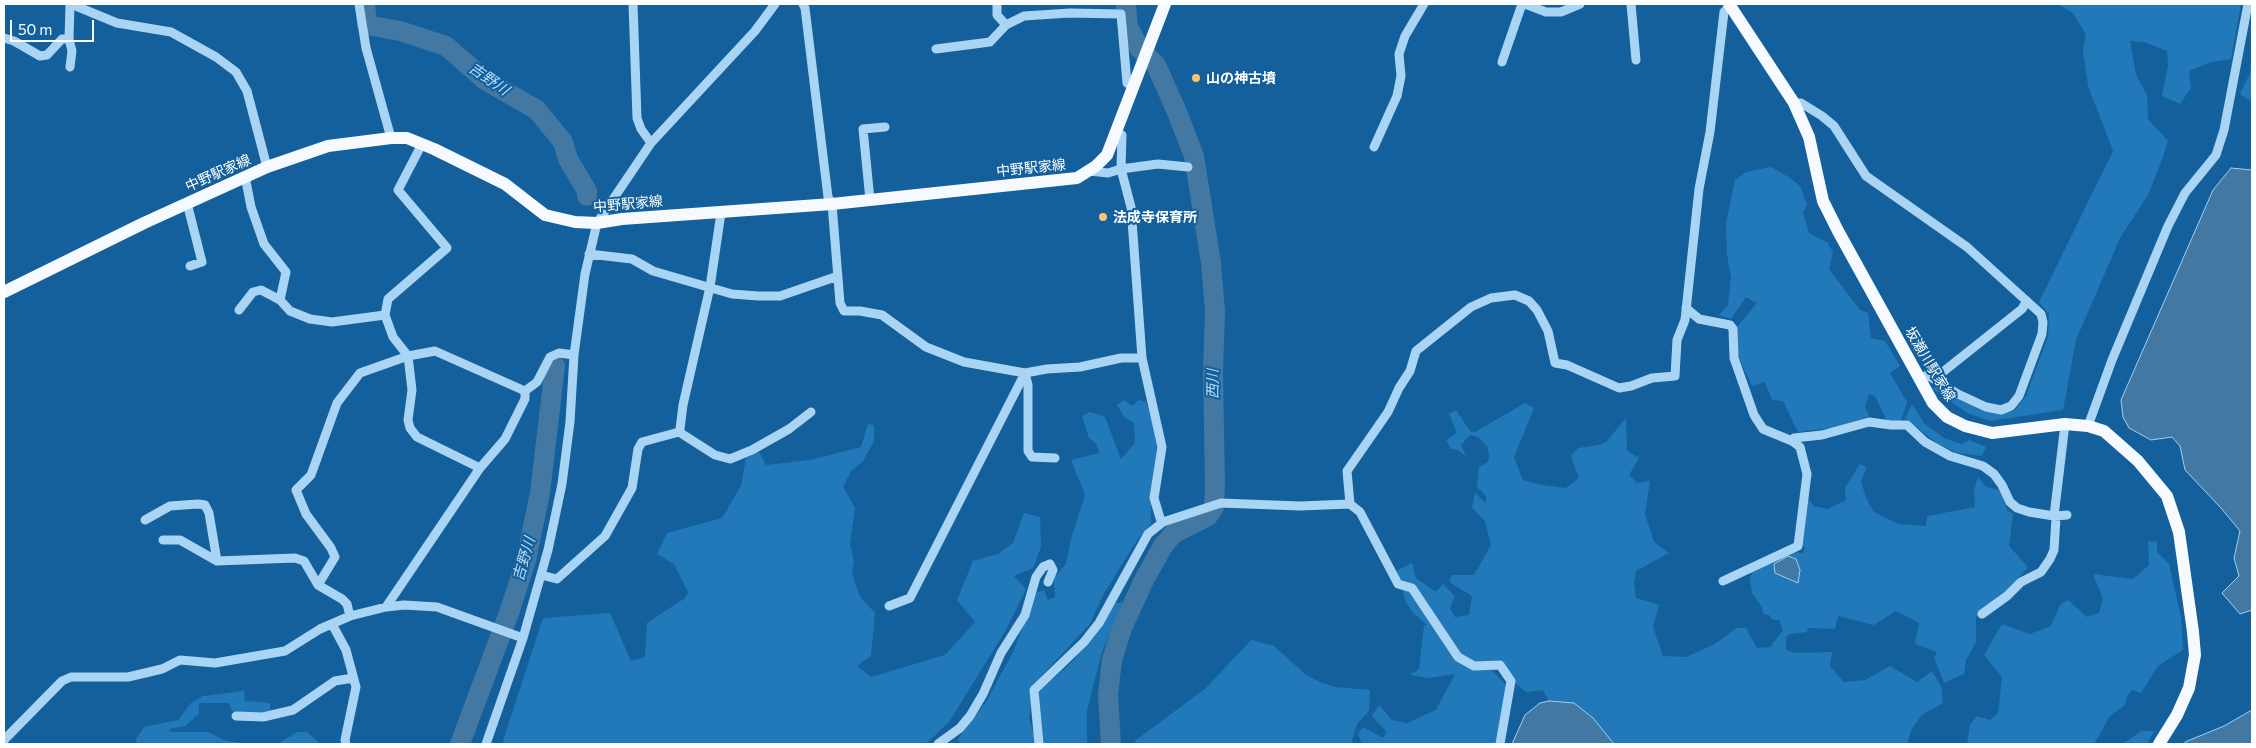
<!DOCTYPE html>
<meta charset="utf-8">
<style>
body{margin:0}
#map{position:relative;width:2256px;height:748px;overflow:hidden;background:#13609c;font-family:Commissioner,sans-serif}
canvas{display:block}
.frame{position:absolute;inset:0;border:5px solid #fff;pointer-events:none}
.scale{position:absolute;left:10px;top:20px;width:84px;height:22px;box-sizing:border-box;border:2px solid #fff;border-top:0;padding-left:6px;font-size:15px;line-height:18px;white-space:nowrap;color:#fff;-webkit-text-stroke:4px #13609c;paint-order:stroke}
</style>
<div id="map">
<canvas width="2256" height="748"></canvas>
<div class="frame"></div>
<div class="scale">50 m</div>
</div>
<script>
const g = document.querySelector('canvas').getContext('2d');
g.lineJoin = 'round';
function fillPath(path, color) {
  g.fillStyle = color;
  g.fill(path, 'evenodd');
}
function poly(rows) {
  const path = new Path2D();
  for (const r of rows) {
    path.moveTo(r[0], r[1]);
    for (let i = 2; i < r.length; i += 2) path.lineTo(r[i], r[i + 1]);
  }
  return path;
}
function trace(path, color, width, dash) {
  g.strokeStyle = color;
  g.lineWidth = width;
  g.lineCap = dash ? 'butt' : 'round';
  g.setLineDash(dash || []);
  g.stroke(path);
}
function write(font, color, halo, rows, align = 'center') {
  g.font = font + ' Commissioner,"Noto Sans JP",sans-serif';
  g.lineWidth = 4;
  g.setLineDash([]);
  g.textBaseline = 'middle';
  g.strokeStyle = halo;
  g.fillStyle = color;
  for (const [text, x, y, turn = 0] of rows) {
    g.save();
    g.translate(x, y);
    g.rotate((+turn || 0) * Math.PI / 180);
    g.textAlign = isNaN(turn) ? turn : align;
    if (halo) g.strokeText(text, 0, 0);
    g.fillText(text, 0, 0);
    g.restore();
  }
}
fillPath(poly([
 [2057,4,2241,4,2231,59,2208,63,2189,71,2191,88,2180,104,2162,96,2168,65,2167,51,2144,42,2130,41,2136,75,2147,95,2148,119,2168,141,2163,157,2148,195,2120,238,2076,340,2063,410,1990,421,1967,413,1933,389,1937,384,1964,402,1984,410,1999,412,2014,411,2026,396,2048,337,2049,314,2039,302,2113,151,2088,86,2083,50,2086,34,2072,12],
 [2252,57,2252,102,2240,94,2250,73],
 [1771,167,1790,178,1800,186,1807,205,1803,213,1809,233,1827,242,1833,252,1829,269,1860,310,1868,313,1871,338,1885,341,1900,366,1890,373,1907,402,1900,424,1887,422,1875,396,1869,394,1865,407,1869,416,1858,421,1838,427,1798,432,1783,401,1772,400,1765,382,1752,386,1737,354,1737,327,1757,303,1746,297,1731,319,1719,315,1728,305,1731,278,1727,254,1726,223,1735,180,1746,172],
 [1124,400,1132,406,1139,400,1146,402,1157,435,1159,454,1151,499,1151,524,1138,539,1103,595,1090,624,1033,685,1029,719,1036,740,1035,744,960,744,958,739,986,702,1013,652,1036,593,1044,590,1048,600,1055,597,1054,578,1066,564,1071,539,1085,495,1071,460,1099,453,1097,445,1089,438,1082,416,1090,412,1105,417,1121,459,1135,443,1134,423,1125,418,1117,405],
 [1525,403,1534,408,1514,457,1523,480,1542,485,1566,488,1579,478,1571,456,1578,448,1599,445,1606,442,1626,418,1627,451,1639,458,1629,475,1637,483,1650,481,1645,514,1654,542,1669,553,1636,571,1634,583,1636,598,1659,605,1653,627,1663,656,1686,657,1715,644,1736,628,1746,628,1757,648,1770,647,1783,630,1779,620,1773,620,1769,615,1763,614,1762,607,1752,593,1750,577,1753,572,1792,552,1803,553,1805,548,1800,543,1806,496,1814,506,1828,509,1846,500,1845,488,1860,464,1867,467,1861,482,1867,500,1874,512,1898,524,1926,526,1927,516,1975,507,1974,490,1978,477,1986,487,2002,491,2007,510,2013,514,2009,546,2028,567,2006,593,1976,617,1976,642,1966,660,1964,674,1944,683,1934,658,1937,652,1915,644,1919,623,1896,611,1874,625,1838,616,1835,629,1808,628,1807,632,1789,634,1786,638,1786,650,1795,653,1832,652,1830,666,1844,682,1865,680,1890,666,1917,682,1932,671,1941,686,1943,703,1922,715,1911,730,1907,744,1614,744,1593,718,1574,703,1549,701,1543,690,1526,692,1515,683,1497,660,1485,664,1506,685,1500,744,1362,744,1358,734,1363,727,1383,738,1387,732,1372,716,1379,705,1392,720,1407,723,1436,710,1455,674,1429,678,1410,675,1419,669,1424,626,1427,625,1412,612,1405,600,1401,581,1394,572,1412,563,1416,578,1436,592,1443,584,1455,596,1450,608,1455,617,1469,615,1472,596,1449,582,1452,575,1474,575,1491,545,1485,521,1472,508,1475,493,1486,503,1486,496,1477,487,1479,467,1488,462,1489,455,1487,446,1478,437,1470,435,1461,445,1466,456,1458,450,1451,449,1446,440,1457,433,1449,414,1456,410,1470,431,1475,432],
 [1797,562,1800,570,1797,582,1783,575],
 [1912,404,1924,423,1944,438,1961,444,1969,440,1986,447,1982,456,1957,453,1938,444,1905,418],
 [868,424,874,425,874,441,863,461,851,471,843,487,855,508,850,543,854,562,852,573,860,597,875,613,871,656,857,666,871,677,945,655,975,622,957,600,973,561,998,554,1013,543,1024,513,1040,517,1041,547,1033,568,1014,576,1026,589,1006,630,949,722,928,742,924,744,502,744,543,618,610,613,631,661,645,657,647,623,685,598,688,592,674,564,657,554,667,533,722,518,741,486,746,458,759,452,766,465,810,460,861,447],
 [2148,541,2157,542,2157,552,2169,564,2181,617,2183,650,2158,666,2141,693,2132,690,2128,695,2124,706,2110,716,2094,744,1967,744,1970,725,1977,716,1990,720,1998,713,2002,677,1984,655,2002,624,2030,634,2051,626,2060,605,2068,600,2087,617,2099,613,2103,599,2093,574,2133,579,2149,565],
 [1123,602,1102,652,1092,690,1087,711,1087,744,1042,744,1039,691,1071,663,1095,635,1111,604],
 [1251,640,1274,646,1305,674,1320,682,1334,687,1370,690,1369,711,1357,724,1352,740,1354,744,1134,744,1136,740,1206,688],
 [244,691,245,701,270,703,270,712,250,714,232,711,229,703,199,703,199,714,185,726,169,729,170,732,208,732,226,741,248,744,137,744,136,739,144,727,178,720,191,703,203,696],
 [2141,731,2154,731,2147,744,2123,744],
 [297,732,307,732,320,744,277,744]
]), '#2279b9');
const water = poly([
 [2231,168,2252,170,2252,610,2240,614,2222,593,2239,576,2234,558,2240,531,2221,508,2185,470,2180,446,2172,437,2151,440,2129,428,2123,417,2121,400,2213,190,2231,168],
 [1788,556,1796,559,1800,570,1798,583,1775,573,1774,564,1788,556],
 [1549,701,1574,703,1593,718,1614,744,1512,744,1525,715,1540,703,1549,701],
 [2252,710,2252,744,2185,744,2185,742,2224,726,2252,710]
]);
fillPath(water, '#4278a2');
trace(water, '#9bd1f6', 1);
trace(poly([
 [365,4,367,25,400,31,446,46,485,80,537,110,563,142,568,159,587,191,587,196],
 [460,744,510,610,526,560,540,493,555,366],
 [1111,744,1108,695,1112,660,1122,628,1144,580,1163,546,1173,534,1208,516,1214,507,1215,486,1213,373,1215,311,1211,263,1194,156,1177,112,1156,65,1139,48,1128,27,1126,4]
]), '#4278a2', 20);
trace(poly([
 [71,4,117,23,171,32,216,57,236,72,247,91,267,167],
 [359,4,366,48,391,138],
 [633,4,637,118,641,129,651,143],
 [803,4,805,8,828,197,832,204,840,303,844,311,860,311,882,315,926,347,964,362,1025,373,1047,369,1080,367,1121,358,1142,358],
 [997,4,997,15,1006,25],
 [1525,4,1546,12,1561,12,1580,4],
 [1631,4,1636,60],
 [4,38,14,41,40,56,47,55,62,39,69,39],
 [936,49,990,42,1006,25,1024,16,1070,13,1121,14,1127,83,1134,88],
 [1502,62,1522,4],
 [70,67,72,51,69,39,70,4],
 [1794,103,1801,103,1822,116,1834,126,1866,176,1967,247,2041,314,2043,322,2042,334,2019,396,2011,406,2001,410,1986,407,1958,394,1927,375,1920,381],
 [422,144,398,190,447,248,388,299,385,315,393,337,408,356,412,390,408,420,410,428,417,437,480,468],
 [1374,147,1397,96,1401,76,1399,54,1405,36,1424,4],
 [1089,171,1108,173,1121,169,1122,135,1117,132],
 [245,176,251,207,264,244,286,272,280,300,290,311,310,319,332,322,385,315],
 [870,200,863,129,885,127],
 [187,203,202,262,190,266],
 [589,254,632,259,653,271,732,294,758,296,780,296,838,276],
 [1686,308,1699,319,1730,325,1733,329,1734,358,1754,415,1763,429,1792,441,1800,447,1807,474,1798,546,1723,581],
 [239,310,253,292,261,290,280,300],
 [1025,373,1028,385,1028,451,1032,457,1055,458],
 [1934,379,2022,309,2027,301],
 [2088,426,2112,360,2168,226,2185,193,2216,155,2224,130,2248,4],
 [679,432,715,455,730,459,752,450,789,429,811,412],
 [1792,441,1794,438,1822,435,1869,422,1891,425,1907,425,1925,442,1950,456,1983,466,1994,474,2002,485,2010,502,2017,508,2029,512,2054,516,2067,515],
 [1350,504,1347,471,1388,412,1399,388,1410,371,1416,351,1471,307,1491,298,1515,295,1529,301,1537,310,1548,331,1555,363,1567,365,1619,388,1631,386,1652,378,1675,376,1677,340,1685,320,1699,189,1710,132,1724,12,1730,6],
 [145,520,170,506,198,504,205,505,209,513,217,561],
 [1163,522,1160,518,1154,498,1162,447,1142,358,1131,207,1121,169,1158,164,1188,167],
 [163,540,180,540,217,561,295,558,304,561,318,585,342,599,347,604,350,616],
 [541,575,557,579,605,536,632,488,638,449,642,442,679,432,680,429,683,405,710,287,721,213],
 [318,585,335,557,331,548,306,514,296,490,311,475,337,403,360,373,408,356,435,351,525,391,537,382,550,357,559,353,574,355],
 [889,606,910,598,1025,373],
 [386,607,480,468,505,439,525,399,525,391],
 [1982,614,2007,596,2021,582,2041,572,2050,559,2054,550,2056,518,2054,516,2065,424],
 [332,624,346,650,356,687,345,740,346,744],
 [236,716,263,717,293,710,335,681,353,678],
 [4,740,62,681,71,677,128,677,162,669,180,660,215,663,285,651,320,629,350,616,386,607,404,605,437,607,523,638],
 [486,744,523,638,548,550,562,484,570,422,574,355,585,274,597,223,651,143,755,31,775,4],
 [938,744,960,728,970,716,983,694,1001,653,1025,615,1036,577,1043,567,1050,564,1053,570,1048,582],
 [1039,744,1034,690,1084,642,1099,623,1148,534,1163,522,1221,503,1300,506,1350,504,1360,512,1398,584,1412,588,1458,657,1474,666,1500,665,1511,681,1500,744]
]), '#a9d4f4', 9);
trace(poly([
 [1729,4,1794,103,1809,137,1823,201,1838,231,1933,403,1947,417,1965,426,1992,433,2065,424,2088,426,2104,431,2138,461,2167,496,2179,532,2193,632,2195,655,2189,688,2177,715,2159,744],
 [4,292,144,223,267,167,328,146,391,138,407,138,434,149,505,184,545,215,575,222,597,223,622,219,832,204,1077,178,1096,166,1107,155,1165,4]
]), '#f6faff', 12);
for (const [x, y, r, color] of [
 [1196,78,5,"#ffc36c"],
 [1103,217,5,"#ffc36c"]
]) {
  const dot = new Path2D();
  dot.arc(x, y, r, 0, 2 * Math.PI);
  g.fillStyle = color;
  g.fill(dot);
  trace(dot, '#13609c', 2);
}
write('bold 14px', '#fff', '#13609c', [
 ["山の神古墳",1206,78],
 ["法成寺保育所",1113,217]
], 'left');
write('14px', '#fff', '#13609c', [
 ["中野駅家線",1031,168,-6],
 ["中野駅家線",218,173,-24],
 ["中野駅家線",628,204,-5],
 ["坂瀬川駅家線",1930,364,59]
]);
write('italic 15px', '#b6ddfa', '#13609c', [
 ["吉野川",489,79,35],
 ["西川",1213,384,-90],
 ["吉野川",524,559,-74]
]);
</script>
